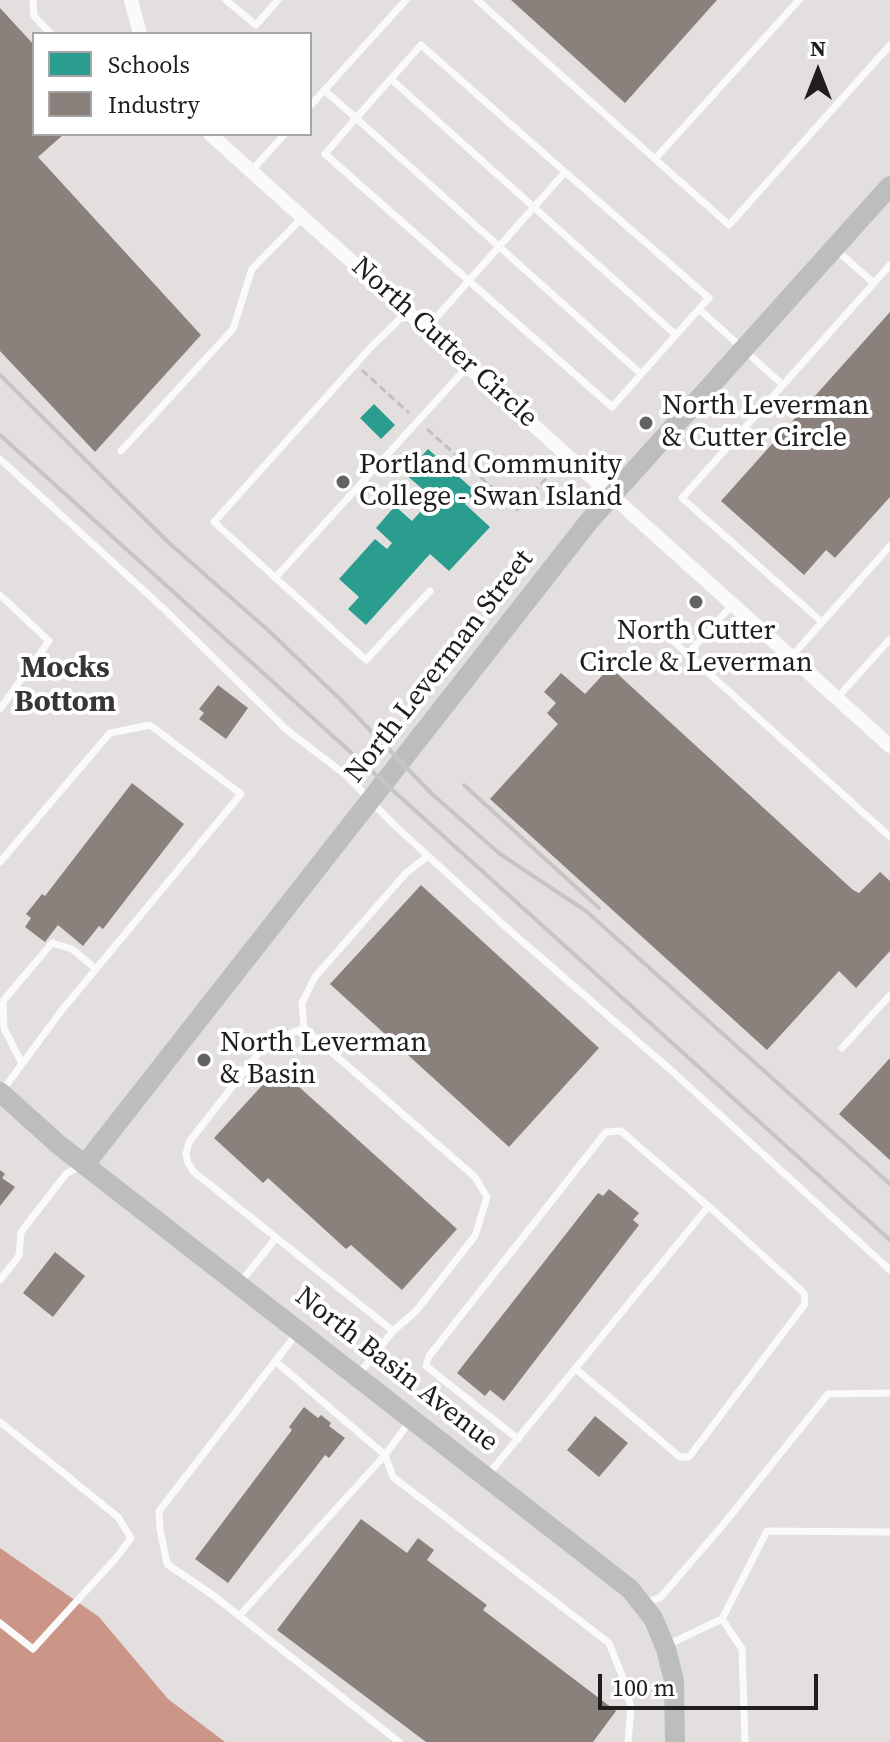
<!DOCTYPE html>
<style>
body{margin:0}
#map{position:relative;width:890px;height:1742px;overflow:hidden;background:#e2dfde;font-family:"Source Serif 4",serif}
canvas{display:block}
.legend{position:absolute;left:32px;top:32px;width:280px;height:104px;box-sizing:border-box;background:#fff;border:2px solid #a5a5a5;margin:0;padding:10px 14px;list-style:none;font-size:24px;color:#1f1e1d}
.legend li{display:flex;align-items:center;gap:16px;height:40px}
.legend b{width:40px;border:2px solid #a5a5a5}
.north{position:absolute;left:778px;top:32px;width:80px;height:80px;-webkit-text-stroke:6px #fff;paint-order:stroke;rotate:0deg;font-size:22px;font-weight:700;line-height:32px;text-align:center;color:#1f1e1d}
.north::after{content:'';display:block;margin:auto;width:28px;height:36px;background:#1f1e1d;clip-path:polygon(50% 0,100% 100%,50% 72%,0 100%)}
.scale{position:absolute;left:598px;top:1674px;width:220px;height:36px;box-sizing:border-box;border:4px solid #1f1e1d;border-top:0;padding-left:10px;font-size:24px;line-height:28px;white-space:nowrap;color:#1f1e1d;-webkit-text-stroke:6px #fff;paint-order:stroke}
</style>
<div id="map">
<canvas width="890" height="1742"></canvas>
<ul class="legend">
<li><b style="height:22px;background:#2a9d8f"></b>Schools</li>
<li><b style="height:22px;background:#8a817c"></b>Industry</li>
</ul>
<div class="north">N</div>
<div class="scale">100 m</div>
</div>
<script>
const g = document.querySelector('canvas').getContext('2d');
g.lineJoin = 'round';
function fillPath(path, color) {
  g.fillStyle = color;
  g.fill(path, 'evenodd');
}
function poly(rows) {
  const path = new Path2D();
  for (const r of rows) {
    path.moveTo(r[0], r[1]);
    for (let i = 2; i < r.length; i += 2) path.lineTo(r[i], r[i + 1]);
  }
  return path;
}
function trace(path, color, width, dash) {
  g.strokeStyle = color;
  g.lineWidth = width;
  g.lineCap = dash ? 'butt' : 'round';
  g.setLineDash(dash || []);
  g.stroke(path);
}
function write(font, color, halo, rows, align = 'center') {
  g.font = font + ' "Source Serif 4",serif';
  g.lineWidth = 8;
  g.setLineDash([]);
  g.textBaseline = 'middle';
  g.strokeStyle = halo;
  g.fillStyle = color;
  for (const [text, x, y, turn = 0] of rows) {
    g.save();
    g.translate(x, y);
    g.rotate((+turn || 0) * Math.PI / 180);
    g.textAlign = isNaN(turn) ? turn : align;
    if (halo) g.strokeText(text, 0, 0);
    g.fillText(text, 0, 0);
    g.restore();
  }
}
fillPath(poly([
 [0,1548,99,1617,168,1699,225,1742,0,1742]
]), '#cb9587');
fillPath(poly([
 [374,404,395,425,381,439,360,418],
 [428,449,476,492,465,504,490,527,449,571,430,554,366,625,348,609,359,597,339,579,375,539,387,549,392,543,376,528,395,506,412,521,433,498,405,474]
]), '#2a9d8f');
fillPath(poly([
 [511,0,717,0,625,103],
 [0,8,34,45,34,134,64,134,38,157,201,335,95,452,0,351],
 [890,312,890,497,835,558,826,550,804,575,721,501],
 [610,667,853,890,859,893,880,872,890,881,890,951,856,988,839,971,767,1050,490,799,558,724,547,713,556,703,544,692,561,673,585,694],
 [218,685,248,708,226,739,199,719,204,713,199,709],
 [132,783,184,824,103,929,99,926,83,946,58,925,45,942,25,927,31,918,26,914,42,894,45,896],
 [421,885,599,1048,509,1147,330,984],
 [890,1058,890,1160,839,1114],
 [278,1068,457,1229,402,1290,351,1245,346,1249,268,1178,263,1183,214,1138],
 [0,1170,5,1174,2,1178,15,1187,0,1206],
 [609,1189,639,1213,633,1220,639,1225,504,1401,490,1390,485,1396,457,1373,598,1193,603,1196],
 [55,1252,85,1276,53,1317,23,1293],
 [304,1407,318,1418,321,1415,331,1423,329,1426,345,1438,329,1458,325,1455,228,1583,195,1559,292,1430,289,1427],
 [595,1416,628,1443,599,1477,567,1450],
 [361,1519,407,1553,418,1538,434,1550,427,1560,487,1605,483,1610,616,1711,593,1742,426,1742,277,1630]
]), '#8a817c');
trace(poly([
 [362,370,409,413],
 [427,429,517,510,557,467]
]), '#c0c0bf', 3, [8, 4]);
trace(poly([
 [33,0,34,16,51,34],
 [226,0,256,25,278,0],
 [477,0,655,159,799,0],
 [391,79,676,335],
 [324,90,356,118,421,45,565,172,427,328],
 [310,106,406,0],
 [655,159,729,225,890,45],
 [251,171,285,134],
 [565,172,709,298,699,309],
 [835,249,874,283,890,265],
 [408,311,371,347,214,522,366,660,430,591],
 [641,374,356,118,325,154,612,407,699,309,783,385],
 [121,451,233,329,252,269,303,217],
 [0,459,164,609,287,730,347,776,392,823,508,929,673,1072,890,1270],
 [275,578,468,366],
 [0,595,49,641,0,709],
 [822,622,682,498,874,283],
 [662,631,890,837],
 [687,655,733,604],
 [791,657,890,546],
 [837,698,890,639],
 [0,862,110,733,150,725,241,794,62,1010,2,1091],
 [304,1028,475,1177,487,1197,475,1236,416,1311,393,1331,194,1172,188,1163,186,1154,189,1142,261,1050,281,1037,304,1028],
 [304,1028,302,1003,315,977,406,873,428,856],
 [842,1048,890,995],
 [22,1064,4,1028,3,1001,52,943,72,949,96,969],
 [0,1280,19,1256,21,1232,66,1174,80,1166],
 [240,1283,276,1238],
 [298,1332,159,1511,160,1529,167,1564,214,1596,399,1742],
 [359,1374,393,1331],
 [411,1420,385,1455,393,1477,609,1643,623,1678,631,1708,628,1742],
 [0,1422,118,1517,131,1538,116,1558,33,1649,0,1623],
 [518,1439,426,1366,429,1356,606,1132,621,1131,714,1211,804,1293,805,1304,689,1457,680,1457,576,1369],
 [487,1476,708,1207],
 [645,1603,661,1597,722,1526,828,1394,890,1393],
 [239,1616,385,1455,275,1361],
 [722,1619,767,1531,890,1532],
 [667,1645,722,1619,742,1649,745,1742]
]), '#fbfafa', 7);
trace(poly([
 [131,0,140,34],
 [210,134,890,746]
]), '#fbfafa', 14);
trace(poly([
 [0,1092,59,1145,630,1589,653,1618,666,1649,674,1681,675,1742],
 [86,1163,590,520,890,186]
]), '#bcbebd', 20);
trace(poly([
 [0,375,169,543,269,631,342,701,432,794,500,854,586,911,890,1184],
 [0,435,890,1240],
 [464,785,599,908]
]), '#c6c5c4', 4);
for (const [x, y, r, color] of [
 [646,423,8,"#636261"],
 [343,482,8,"#636261"],
 [696,602,8,"#636261"],
 [204,1060,8,"#636261"]
]) {
  const dot = new Path2D();
  dot.arc(x, y, r, 0, 2 * Math.PI);
  g.fillStyle = color;
  g.fill(dot);
  trace(dot, '#fff', 3);
}
write('28px', '#1f1e1d', '#fff', [
 ["North Cutter Circle",444,343,42],
 ["North Leverman Street",440,667,-52],
 ["North Basin Avenue",396,1370,38]
]);
write('28px', '#1f1e1d', '#fff', [
 ["North Leverman",662,407],
 ["& Cutter Circle",662,439],
 ["Portland Community",359,466],
 ["College - Swan Island",359,498],
 ["North Cutter",696,632,"center"],
 ["Circle & Leverman",696,664,"center"],
 ["North Leverman",220,1044],
 ["& Basin",220,1076]
], 'left');
write('bold 30px', '#393534', '#fff', [
 ["Mocks",65,669],
 ["Bottom",65,703]
]);
</script>
